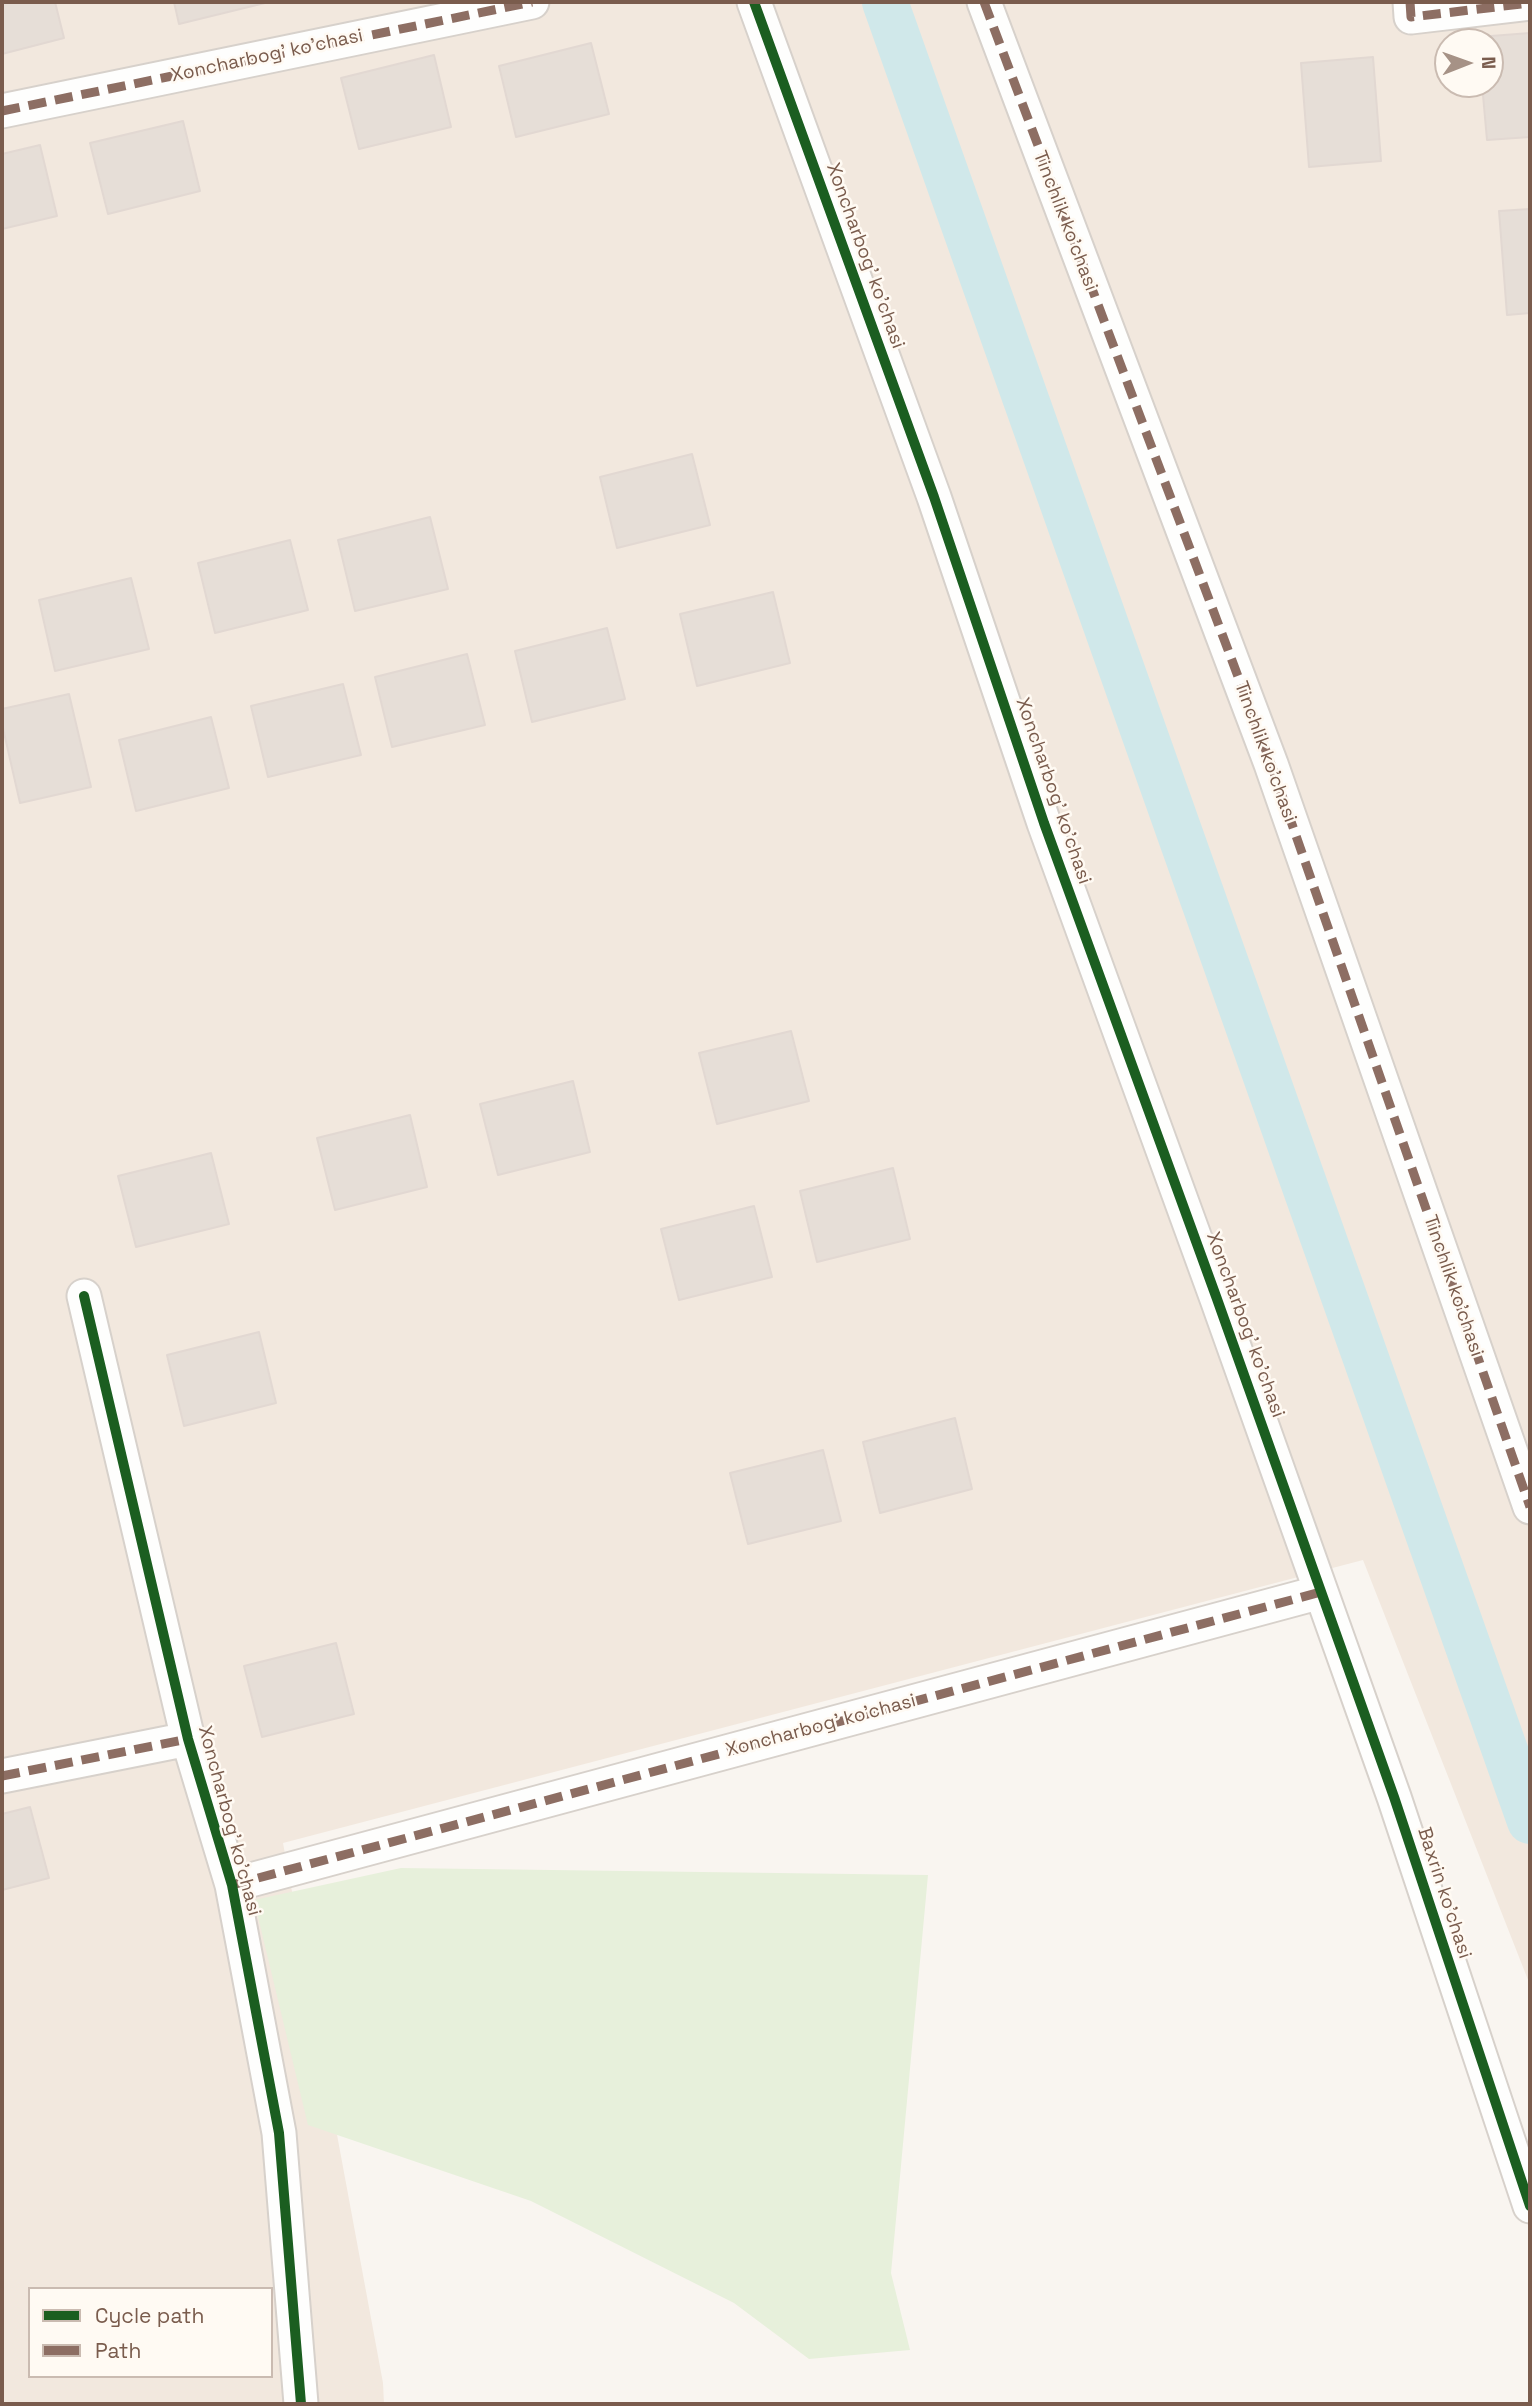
<!DOCTYPE html>
<style>
body{margin:0}
#map{position:relative;width:1532px;height:2406px;overflow:hidden;background:#f9f5f0;font-family:"Space Grotesk",sans-serif}
canvas{display:block}
.frame{position:absolute;inset:0;border:4px solid #7a5c4d;pointer-events:none}
.legend{position:absolute;left:28px;top:2287px;width:245px;height:91px;box-sizing:border-box;background:#fffaf3;border:2px solid #cabbb1;margin:0;padding:9px 12px;list-style:none;font-size:21px;color:#7a5c4d}
.legend li{display:flex;align-items:center;gap:14px;height:35px}
.legend b{width:35px;border:2px solid #cabbb1}
.north{position:absolute;left:1434px;top:28px;width:70px;height:70px;box-sizing:border-box;background:#fffaf3;border:2px solid #cabbb1;border-radius:50%;rotate:89deg;font-size:19px;font-weight:700;line-height:28px;text-align:center;color:#7a5c4d}
.north::after{content:'';display:block;margin:auto;width:24px;height:32px;background:#a69286;clip-path:polygon(50% 0,100% 100%,50% 72%,0 100%)}
</style>
<div id="map">
<canvas width="1532" height="2406"></canvas>
<div class="frame"></div>
<ul class="legend">
<li><b style="height:9px;background:#1b5e20"></b>Cycle path</li>
<li><b style="height:9px;background:#8d6e63"></b>Path</li>
</ul>
<div class="north">N</div>
</div>
<script>
const g = document.querySelector('canvas').getContext('2d');
g.lineJoin = 'round';
function fillPath(path, color) {
  g.fillStyle = color;
  g.fill(path, 'evenodd');
}
function poly(rows) {
  const path = new Path2D();
  for (const r of rows) {
    path.moveTo(r[0], r[1]);
    for (let i = 2; i < r.length; i += 2) path.lineTo(r[i], r[i + 1]);
  }
  return path;
}
function trace(path, color, width, dash) {
  g.strokeStyle = color;
  g.lineWidth = width;
  g.lineCap = dash ? 'butt' : 'round';
  g.setLineDash(dash || []);
  g.stroke(path);
}
function write(font, color, halo, rows, align = 'center') {
  g.font = font + ' "Space Grotesk",sans-serif';
  g.lineWidth = 5;
  g.setLineDash([]);
  g.textBaseline = 'middle';
  g.strokeStyle = halo;
  g.fillStyle = color;
  for (const [text, x, y, turn = 0] of rows) {
    g.save();
    g.translate(x, y);
    g.rotate((+turn || 0) * Math.PI / 180);
    g.textAlign = isNaN(turn) ? turn : align;
    if (halo) g.strokeText(text, 0, 0);
    g.fillText(text, 0, 0);
    g.restore();
  }
}
fillPath(poly([
 [2,2,1530,2,1530,1985,1363,1560,283,1843,383,2383,384,2404,2,2404],
 [1448,42,1490,42,1490,84,1448,84],
 [30,2289,271,2289,271,2376,30,2376]
]), '#f2e8de');
fillPath(poly([
 [401,1868,928,1875,891,2273,910,2350,809,2359,734,2303,531,2201,308,2125,254,1900]
]), '#e7f0db');
trace(poly([
 [885,2,1530,1821]
]), '#d0e8ea', 46);
const building = poly([
 [2,2,55,2,64,38,2,54,2,2],
 [174,2,269,2,179,24,174,2],
 [1530,33,1530,137,1487,140,1482,84,1490,84,1490,42,1479,42,1478,37,1530,33],
 [591,43,609,114,516,137,499,66,591,43],
 [434,55,451,127,359,149,341,78,434,55],
 [1373,57,1381,161,1309,167,1301,63,1373,57],
 [183,121,200,191,108,214,90,143,183,121],
 [40,145,57,216,2,229,2,154,40,145],
 [1530,209,1530,313,1507,315,1499,211,1530,209],
 [692,454,710,525,617,548,600,477,692,454],
 [430,517,448,589,355,611,338,540,430,517],
 [290,540,308,610,215,633,198,563,290,540],
 [131,578,149,649,55,671,39,600,131,578],
 [773,592,790,663,697,686,680,614,773,592],
 [607,628,625,699,532,722,515,651,607,628],
 [467,654,485,725,392,747,375,677,467,654],
 [343,684,361,755,268,777,251,706,343,684],
 [69,694,91,787,20,803,2,724,2,709,69,694],
 [211,717,229,788,136,811,119,740,211,717],
 [791,1031,809,1101,717,1124,699,1053,791,1031],
 [573,1081,590,1152,498,1175,480,1104,573,1081],
 [410,1115,427,1187,335,1210,317,1138,410,1115],
 [211,1153,229,1224,136,1247,118,1176,211,1153],
 [893,1168,910,1239,817,1262,800,1191,893,1168],
 [754,1206,772,1277,679,1300,661,1229,754,1206],
 [259,1332,276,1403,184,1426,167,1355,259,1332],
 [955,1418,972,1489,880,1513,863,1442,955,1418],
 [823,1450,841,1521,748,1544,730,1473,823,1450],
 [336,1643,354,1714,262,1737,244,1666,336,1643],
 [30,1807,49,1878,2,1890,2,1814,30,1807]
]);
fillPath(building, '#e6ded7');
trace(building, '#e2d8d2', 2);
const minor = poly([
 [754,2,934,497,1044,823,1217,1299,1394,1797,1530,2206],
 [984,2,1271,764,1530,1507],
 [1410,2,1411,17,1530,3],
 [2,111,532,2],
 [84,1296,188,1739,232,1885,279,2133,301,2404],
 [2,1776,188,1739],
 [232,1885,1321,1592]
]);
trace(minor, '#d7d1cb', 37);
trace(minor, '#fefefd', 33);
trace(poly([
 [984,2,1271,764,1530,1507],
 [1410,2,1411,17,1530,3],
 [2,111,532,2],
 [2,1776,188,1739],
 [232,1885,1321,1592]
]), '#8d6e63', 9, [18, 9]);
trace(poly([
 [754,2,934,497,1044,823,1217,1299,1394,1797,1530,2206],
 [84,1296,188,1739,232,1885,279,2133,301,2404]
]), '#1b5e20', 10);
write('19px', '#7a5c4d', '#fffaf3', [
 ["Xoncharbog' ko'chasi",267,56,-12],
 ["Tinchlik ko'chasi",1065,221,69],
 ["Xoncharbog' ko'chasi",865,256,70],
 ["Tinchlik ko'chasi",1265,752,70],
 ["Xoncharbog' ko'chasi",1053,791,71],
 ["Tinchlik ko'chasi",1453,1286,71],
 ["Xoncharbog' ko'chasi",1245,1325,70],
 ["Xoncharbog' ko'chasi",821,1726,-15],
 ["Xoncharbog' ko'chasi",229,1821,75],
 ["Baxrin ko'chasi",1444,1893,72]
]);
</script>
